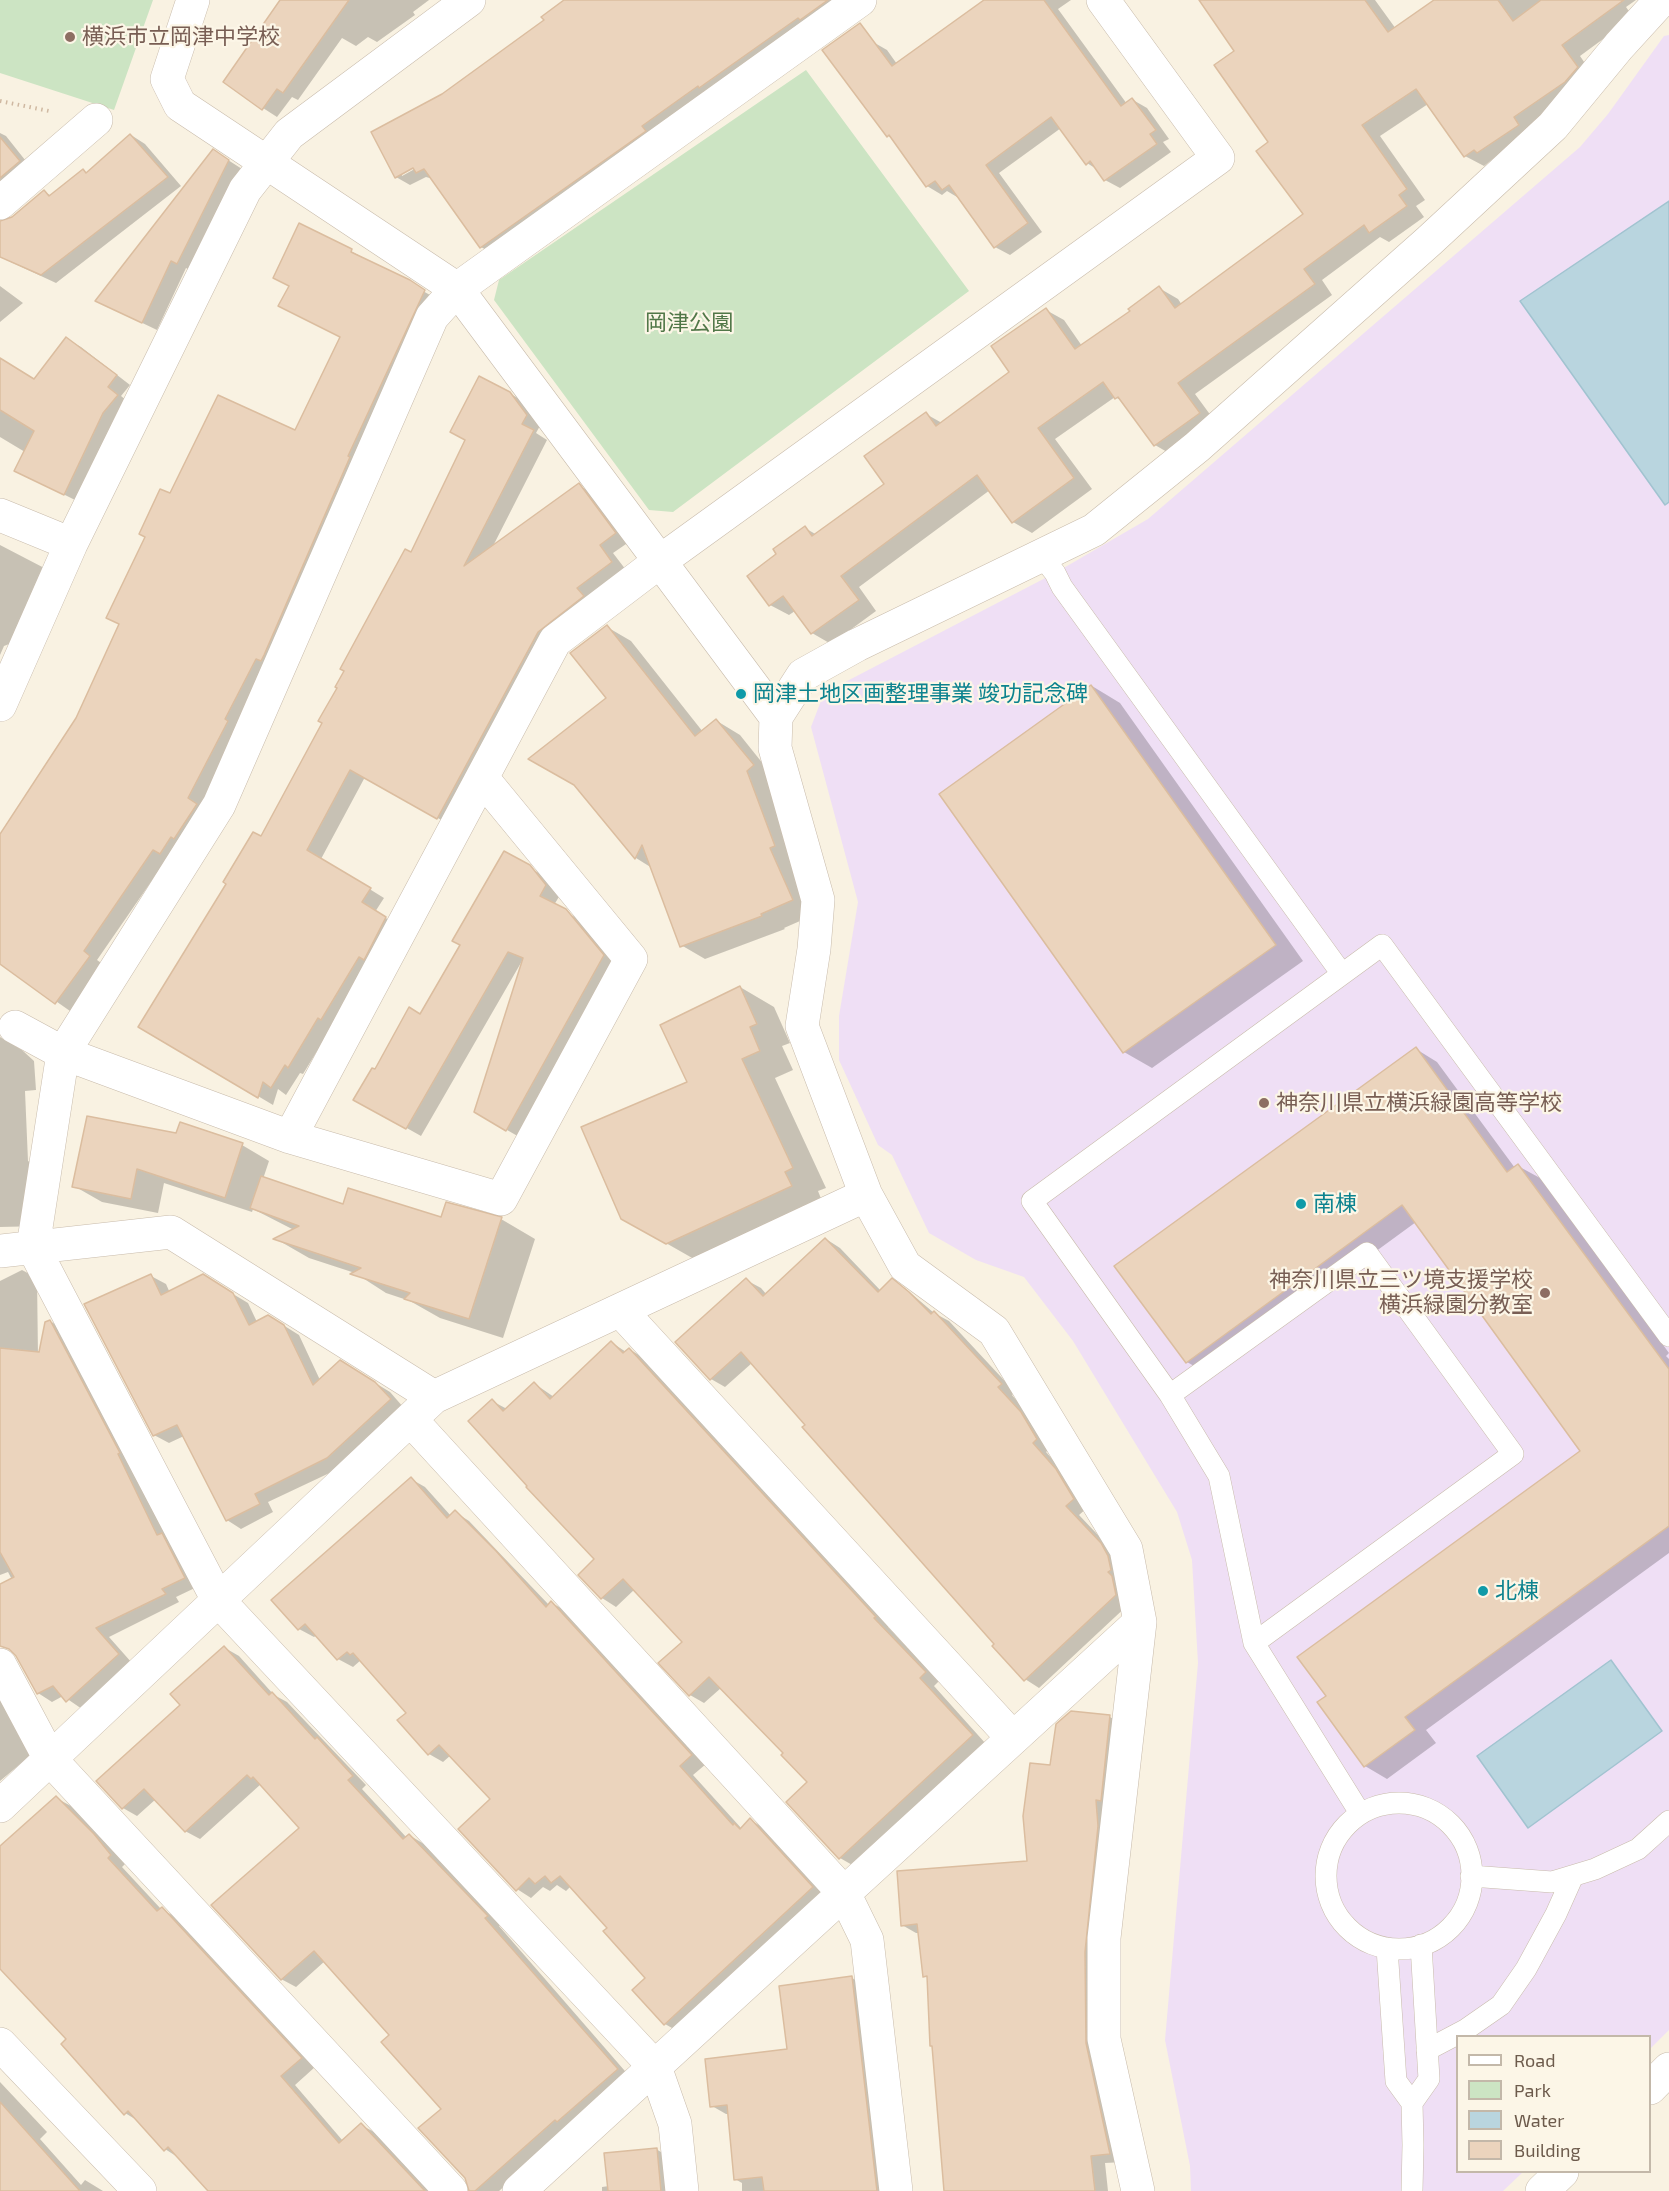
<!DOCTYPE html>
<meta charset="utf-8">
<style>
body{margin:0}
#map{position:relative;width:1669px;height:2191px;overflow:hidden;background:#f9f2e2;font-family:"Exo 2",sans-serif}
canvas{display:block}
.legend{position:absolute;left:1456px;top:2035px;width:195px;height:138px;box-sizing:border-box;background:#fcf6e7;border:2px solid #c3b8a9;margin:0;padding:8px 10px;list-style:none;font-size:18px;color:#6d5b4c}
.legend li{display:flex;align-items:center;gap:12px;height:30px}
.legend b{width:30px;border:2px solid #c3b8a9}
</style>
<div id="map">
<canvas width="1669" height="2191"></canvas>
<ul class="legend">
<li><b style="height:8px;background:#fff"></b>Road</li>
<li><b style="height:16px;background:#cce4c3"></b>Park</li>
<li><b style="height:16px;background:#b9d5df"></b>Water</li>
<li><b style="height:16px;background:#ebd4bd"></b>Building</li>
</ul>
</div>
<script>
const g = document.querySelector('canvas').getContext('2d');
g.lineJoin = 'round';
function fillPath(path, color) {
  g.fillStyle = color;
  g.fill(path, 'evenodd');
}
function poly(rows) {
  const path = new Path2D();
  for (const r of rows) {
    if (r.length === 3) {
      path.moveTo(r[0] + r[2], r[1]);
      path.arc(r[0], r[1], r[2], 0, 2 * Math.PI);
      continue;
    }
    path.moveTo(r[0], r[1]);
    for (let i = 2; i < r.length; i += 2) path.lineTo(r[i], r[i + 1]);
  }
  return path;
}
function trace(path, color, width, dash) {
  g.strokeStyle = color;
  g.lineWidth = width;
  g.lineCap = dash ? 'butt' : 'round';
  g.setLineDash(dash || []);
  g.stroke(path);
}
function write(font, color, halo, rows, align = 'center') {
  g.font = font + ' "Exo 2","Noto Sans JP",sans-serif';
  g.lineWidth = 4.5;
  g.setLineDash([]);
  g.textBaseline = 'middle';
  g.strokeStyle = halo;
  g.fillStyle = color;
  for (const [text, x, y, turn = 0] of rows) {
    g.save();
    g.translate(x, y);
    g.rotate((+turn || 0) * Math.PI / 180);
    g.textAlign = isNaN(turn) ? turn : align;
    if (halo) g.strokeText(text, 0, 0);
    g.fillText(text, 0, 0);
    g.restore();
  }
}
fillPath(poly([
 [1669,35,1669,2030,1650,2049,1650,2036,1458,2036,1458,2172,1523,2172,1503,2191,1191,2191,1190,2166,1165,2040,1198,1663,1192,1560,1177,1512,1073,1341,1024,1277,976,1260,929,1233,892,1155,878,1145,839,1060,839,1016,858,902,811,727,824,693,1055,573,1148,519,1580,147,1608,114,1664,36]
]), '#efdff5');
fillPath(poly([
 [0,0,153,0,114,110,0,73],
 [806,70,969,291,673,512,649,510,494,300,499,280]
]), '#cce4c3');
const water = poly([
 [1669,201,1669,502,1665,505,1520,301,1669,201],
 [1611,1660,1662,1731,1528,1828,1477,1756,1611,1660]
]);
fillPath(water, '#b9d5df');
trace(water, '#a1c3d0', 1.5);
fillPath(poly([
 [282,0,429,0,413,12,415,15,377,42,368,37,356,46,342,38,298,100,292,97,277,117,263,108],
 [564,0,842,0,495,255,481,247,433,179,426,177,410,185,396,177,442,95,546,20,543,17],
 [419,163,420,166,402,176,402,172],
 [983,0,1071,0,1058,9,1127,104,1133,100,1147,108,1169,139,1163,142,1171,152,1120,188,1105,180,1098,170,1087,163,1061,128,999,173,1042,232,1010,255,995,247,959,196,957,197,947,191,942,195,927,186,894,139,888,136,873,42,887,50,897,64,984,2],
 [1199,0,1375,0,1396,29,1436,0,1636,0,1626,7,1633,17,1580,56,1595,78,1484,166,1465,156,1428,104,1380,136,1425,200,1416,206,1424,217,1389,242,1380,237,1322,280,1332,295,1195,394,1217,424,1174,456,1155,445,1124,402,1115,397,1055,439,1092,489,1032,533,1013,522,990,490,859,587,876,611,831,644,812,633,795,611,789,615,770,605,778,554,805,528,817,535,886,484,926,414,942,423,1011,372,1046,310,1064,320,1082,346,1132,311,1159,288,1178,299,1182,305,1305,214,1270,143,1236,51],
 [0,133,6,136,33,170,0,200],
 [131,135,145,144,181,186,56,283,0,257,0,223,13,219,44,192,52,196,83,171,87,173],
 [228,160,242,169,192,271,186,268,157,330,111,308],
 [351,251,439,300,202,808,97,960,104,965,70,1011,0,962,0,836,78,719,120,625,108,618,171,495,296,432,341,337,295,314],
 [0,286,23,303,0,322],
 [67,339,81,347,130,385,121,396,131,404,79,502,31,478,25,452,0,437,0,360,34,380],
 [509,393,525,402,541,424,536,433,547,440,492,548,579,485,593,494,629,542,613,553,626,570,591,597,452,826,365,777,321,859,384,898,375,912,400,926,333,1025,303,1074,300,1073,286,1095,278,1089,273,1105,140,1026,261,838,412,555],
 [0,545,50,571,25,638,4,646,0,655],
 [607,627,631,641,703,732,717,721,740,735,776,780,816,914,784,928,785,929,705,959,681,945,652,868,636,858,575,784,608,698],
 [1092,686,1120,703,1303,961,1152,1068,1124,1052],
 [505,853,544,876,560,895,554,905,580,920,617,964,521,1138,507,1130,522,961,421,1136,355,1099,421,1016,462,945],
 [740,987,774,1007,790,1043,782,1046,793,1070,775,1078,826,1188,818,1191,824,1206,701,1263,622,1218,689,1083],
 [0,1037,22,1050,34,1061,36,1090,25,1091,28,1161,43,1170,42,1226,0,1227],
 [1416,1049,1437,1062,1515,1168,1518,1166,1540,1178,1669,1353,1666,1356,1669,1359,1669,1553,1426,1730,1436,1743,1387,1779,1365,1766,1319,1703,1582,1451,1416,1222,1208,1374,1187,1362],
 [177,1135,242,1145,269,1161,263,1179,344,1206,442,1219,501,1219,535,1239,503,1338,440,1318,410,1301,386,1293,355,1273,309,1258,276,1239,294,1230,253,1209,252,1212,164,1183,158,1213,102,1202,74,1186],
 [826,1239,840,1248,881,1291,892,1280,906,1289,934,1313,949,1321,1015,1392,1012,1395,1035,1422,1051,1448,1046,1452,1070,1479,1087,1508,1079,1515,1115,1553,1130,1603,1039,1688,1025,1679,752,1363,725,1387,711,1379,746,1280,761,1288,767,1295],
 [22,1270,37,1278,38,1356,50,1321,64,1330,199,1586,176,1597,179,1602,109,1637,132,1663,82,1709,63,1696,52,1702,38,1693,45,1643,8,1572,0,1575,0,1281],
 [151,1276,166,1284,170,1293,218,1285,248,1303,257,1322,283,1325,299,1335,320,1380,354,1370,390,1392,404,1408,338,1469,268,1502,273,1512,241,1529,227,1520,184,1436,169,1443,154,1435],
 [611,1342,626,1352,629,1349,644,1358,889,1625,888,1627,939,1681,934,1686,986,1744,854,1866,840,1858,809,1782,785,1753,721,1688,704,1703,690,1695,685,1642,635,1589,616,1607,602,1598,596,1559,492,1401,507,1409,535,1384,554,1397],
 [411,1479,425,1487,451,1516,455,1512,469,1521,549,1605,552,1603,566,1611,706,1764,693,1775,742,1829,751,1820,765,1829,827,1896,679,2032,665,2024,647,1978,609,1928,571,1886,566,1891,557,1885,550,1891,543,1887,531,1898,517,1889,492,1799,451,1755,443,1762,429,1754,399,1721,408,1713,361,1660,353,1667,338,1659,317,1635,314,1637,299,1629,273,1600],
 [225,1648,239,1656,274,1695,287,1702,366,1785,362,1789,407,1838,409,1835,424,1844,501,1924,499,1926,631,2078,570,2128,499,2191,471,2191,443,2109,391,2035,325,1961,296,1987,281,1979,301,1828,261,1784,200,1839,185,1831,156,1799,137,1816,123,1808,182,1705],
 [0,1696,31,1755,0,1781],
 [1071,1712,1110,1717,1124,1725,1109,1807,1124,2162,1105,2163,1108,2191,946,2191,928,1978,924,1976,920,1933,916,1933,902,1925,1029,1863,1051,1766],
 [56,1798,71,1806,109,1844,125,1864,122,1867,161,1909,176,1917,315,2067,295,2085,343,2141,361,2125,376,2133,430,2191,210,2191,179,2158,165,2149,140,2122,125,2113,69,2039,0,1967,0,1854],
 [852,1978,866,1986,891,2191,742,2191,742,2183,735,2179,730,2114,726,2114,712,2106,788,2050],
 [0,2082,47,2132,40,2139,81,2185,85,2180,103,2191,0,2191],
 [656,2149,671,2158,674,2191,602,2191,602,2187,609,2186]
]), '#0003');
const building = poly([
 [280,0,349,0,283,93,277,89,262,110,223,82,280,0],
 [564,0,828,0,800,20,798,18,699,88,698,86,642,126,646,131,480,248,424,169,416,173,413,168,395,178,371,132,442,94,544,20,541,17,564,0],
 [984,0,1044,0,1121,106,1132,98,1156,130,1150,134,1157,144,1104,181,1090,161,1086,165,1051,117,986,165,1028,223,994,248,949,185,942,190,935,181,926,187,889,135,887,137,822,50,860,23,892,66,984,0],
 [1199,0,1365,0,1388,32,1434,0,1498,0,1513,21,1541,0,1624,0,1562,45,1578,67,1565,82,1514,117,1519,125,1477,153,1474,150,1464,157,1416,89,1362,125,1407,189,1399,195,1407,206,1369,233,1364,225,1304,269,1315,284,1178,383,1200,413,1154,446,1118,397,1115,399,1103,382,1038,428,1074,478,1012,523,977,475,841,576,859,600,811,634,783,596,769,606,747,576,776,554,773,549,805,526,812,536,884,484,864,456,926,412,936,426,1009,372,991,346,1046,308,1075,349,1130,311,1128,309,1159,286,1175,308,1303,214,1256,151,1268,142,1214,65,1234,51,1199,0],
 [130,134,168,177,41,275,0,257,0,221,12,217,44,190,49,196,83,169,86,173,130,134],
 [0,137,20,161,0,178,0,137],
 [213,149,229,160,177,264,171,261,142,323,95,301,213,149],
 [299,223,352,249,351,252,410,280,425,290,348,456,350,457,264,655,261,661,256,659,225,719,228,721,188,798,197,804,174,839,171,837,160,854,153,850,84,951,90,956,55,1004,0,964,0,834,76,718,119,624,106,618,145,537,139,534,160,489,170,493,218,395,295,430,340,337,278,306,289,286,273,278,299,223],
 [66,337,117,375,108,387,118,395,103,413,64,495,14,471,34,431,0,410,0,358,34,379,66,337],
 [479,376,510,392,527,415,522,424,534,430,464,566,579,483,616,533,600,545,612,562,577,588,584,596,538,632,437,819,350,770,307,850,371,888,362,902,386,917,364,960,359,957,321,1020,318,1018,288,1068,285,1065,271,1088,263,1082,258,1098,138,1027,226,884,223,882,253,832,261,836,322,723,318,721,337,688,335,687,344,671,340,669,405,549,411,552,465,440,450,432,479,376],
 [607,625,695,736,716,719,754,765,747,771,775,846,770,848,793,900,761,914,762,916,680,947,642,845,635,859,574,785,528,759,606,698,570,653,607,625],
 [1091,685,1276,945,1123,1053,939,794,1091,685],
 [504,851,530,865,546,885,540,896,566,909,604,955,506,1131,474,1112,523,958,508,952,406,1129,353,1100,372,1068,375,1069,409,1007,420,1014,460,945,452,941,504,851],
 [740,986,757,1024,750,1027,760,1051,742,1059,793,1168,785,1172,792,1186,666,1244,621,1219,581,1127,687,1082,660,1025,740,986],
 [1416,1047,1507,1172,1518,1164,1669,1369,1669,1526,1405,1717,1415,1730,1364,1767,1317,1702,1326,1696,1297,1657,1580,1451,1402,1205,1186,1363,1114,1266,1416,1047],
 [87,1116,176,1133,180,1122,243,1143,225,1198,137,1169,131,1199,72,1187,87,1116],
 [261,1176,343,1204,348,1188,441,1217,446,1202,502,1217,469,1319,404,1299,410,1293,350,1274,361,1268,273,1239,299,1226,250,1208,261,1176],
 [825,1238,878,1292,892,1278,909,1292,931,1314,934,1311,1002,1384,998,1387,1021,1412,1037,1439,1033,1443,1056,1469,1074,1499,1066,1506,1101,1543,1108,1556,1111,1570,1108,1572,1112,1576,1116,1595,1024,1681,992,1646,994,1644,802,1427,805,1425,741,1352,710,1380,675,1342,746,1278,763,1296,825,1238],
 [151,1274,161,1295,203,1274,233,1293,249,1325,268,1315,284,1325,313,1385,340,1360,375,1382,391,1399,327,1458,255,1494,260,1504,226,1521,177,1425,153,1436,84,1304,151,1274],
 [50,1320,120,1453,118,1454,157,1535,162,1533,185,1578,162,1589,166,1594,96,1628,119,1654,66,1702,53,1686,37,1694,16,1656,9,1649,0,1646,0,1584,14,1577,0,1552,0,1348,39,1352,45,1322,50,1320],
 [611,1341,623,1353,629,1348,876,1617,874,1618,926,1672,920,1678,973,1735,839,1859,786,1802,807,1782,781,1755,783,1753,709,1677,689,1696,658,1663,682,1642,623,1579,601,1599,578,1575,594,1559,526,1487,527,1486,468,1421,492,1399,503,1411,534,1382,550,1399,611,1341],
 [411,1477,447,1518,455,1510,496,1551,546,1607,551,1601,692,1755,680,1766,733,1825,734,1823,740,1829,750,1818,813,1887,664,2025,632,1990,645,1978,603,1931,607,1928,560,1876,551,1883,545,1876,535,1884,529,1878,516,1891,458,1829,490,1799,439,1745,428,1755,397,1720,406,1713,353,1653,350,1655,347,1652,337,1660,305,1624,298,1630,271,1600,411,1477],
 [224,1646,269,1695,272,1692,315,1739,317,1737,353,1776,348,1780,403,1839,409,1834,488,1916,485,1918,618,2069,557,2122,555,2120,475,2191,469,2191,465,2178,418,2128,441,2109,381,2042,389,2035,314,1951,281,1980,211,1905,299,1828,253,1777,251,1779,247,1775,185,1832,144,1789,122,1809,96,1781,180,1705,170,1694,224,1646],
 [1071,1711,1110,1715,1101,1801,1096,1800,1098,1826,1085,1952,1086,2043,1110,2154,1091,2156,1095,2191,944,2191,932,2046,930,2046,927,1976,923,1977,917,1924,901,1926,897,1871,1027,1861,1023,1816,1030,1763,1050,1765,1056,1724,1071,1711],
 [56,1796,94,1834,111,1855,108,1858,157,1911,162,1907,302,2058,281,2076,339,2143,361,2123,425,2191,208,2191,168,2147,164,2151,128,2111,124,2115,61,2044,66,2039,0,1969,0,1846,56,1796],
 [852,1976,877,2191,764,2191,762,2177,734,2180,727,2105,710,2107,705,2059,787,2049,779,1986,852,1976],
 [0,2102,80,2191,0,2191,0,2102],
 [657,2148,661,2191,608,2191,604,2153,657,2148]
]);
fillPath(building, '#ebd4bd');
trace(building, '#dbbd9f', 1.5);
const lane = poly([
 [1041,555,1055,573,1062,587,1342,974],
 [1170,1395,1367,1253,1513,1454,1254,1643],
 [1399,1876,73],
 [1360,1813,1254,1643,1219,1476,1170,1395,1032,1201,1382,945,1669,1336],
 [1471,1876,1552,1882,1595,1869,1638,1849,1669,1821],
 [1387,1948,1396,2081,1412,2103,1413,2145,1412,2191],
 [1427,2050,1465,2030,1501,2005,1526,1969,1556,1914,1573,1876],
 [1412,2103,1429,2079,1421,1945]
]);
const street = poly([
 [193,0,167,79,180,105,457,289,776,717,775,748,818,900,814,949,802,1026,866,1195,905,1266,994,1331,1126,1549,1140,1622,1104,1938,1104,2039,1138,2191],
 [0,203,96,120],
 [0,515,71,544],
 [0,705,71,544,245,190,289,134,469,0],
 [776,717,803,675,857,645,1094,530,1197,447,1429,241,1553,126,1619,46,1661,0],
 [15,1027,63,1053,290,1137,501,1199,631,959,483,779],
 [290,1137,555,641,659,562,1218,158,1103,0],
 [0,1251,171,1232,434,1397],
 [620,1310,1013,1738],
 [411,1420,844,1893,867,1940,896,2191],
 [0,1665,50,1759,451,2191],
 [0,1806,434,1397,866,1195],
 [0,2044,140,2191],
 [1650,2088,1669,2069],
 [519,2191,1140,1622],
 [682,2191,675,2124,655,2067,218,1600,33,1247,63,1053,219,805,432,317,457,289,860,0],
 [1542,2191,1562,2172]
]);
trace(lane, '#c8bbab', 22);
trace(street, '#c8bbab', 34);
trace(poly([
 [0,101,49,111]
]), '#cfb8a1', 4, [1.5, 4.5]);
trace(lane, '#fff', 21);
trace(street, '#fff', 33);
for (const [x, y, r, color] of [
 [70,37,6,"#8d6e63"],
 [741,694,6,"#0f9aa8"],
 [1264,1103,6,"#8d6e63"],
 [1301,1204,6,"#0f9aa8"],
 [1545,1293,6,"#8d6e63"],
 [1483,1591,6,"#0f9aa8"]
]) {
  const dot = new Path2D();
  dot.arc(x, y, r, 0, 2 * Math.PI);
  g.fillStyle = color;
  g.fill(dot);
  trace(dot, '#fcf6e7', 2);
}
write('22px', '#785e54', '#fcf6e7', [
 ["横浜市立岡津中学校",82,37],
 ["神奈川県立横浜緑園高等学校",1276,1103],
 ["神奈川県立三ツ境支援学校",1533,1280,"right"],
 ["横浜緑園分教室",1533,1305,"right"]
], 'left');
write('22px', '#517748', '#fcf6e7', [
 ["岡津公園",689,323]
]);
write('22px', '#0d838f', '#fcf6e7', [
 ["岡津土地区画整理事業 竣功記念碑",753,694],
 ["南棟",1313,1204],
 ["北棟",1495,1591]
], 'left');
</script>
